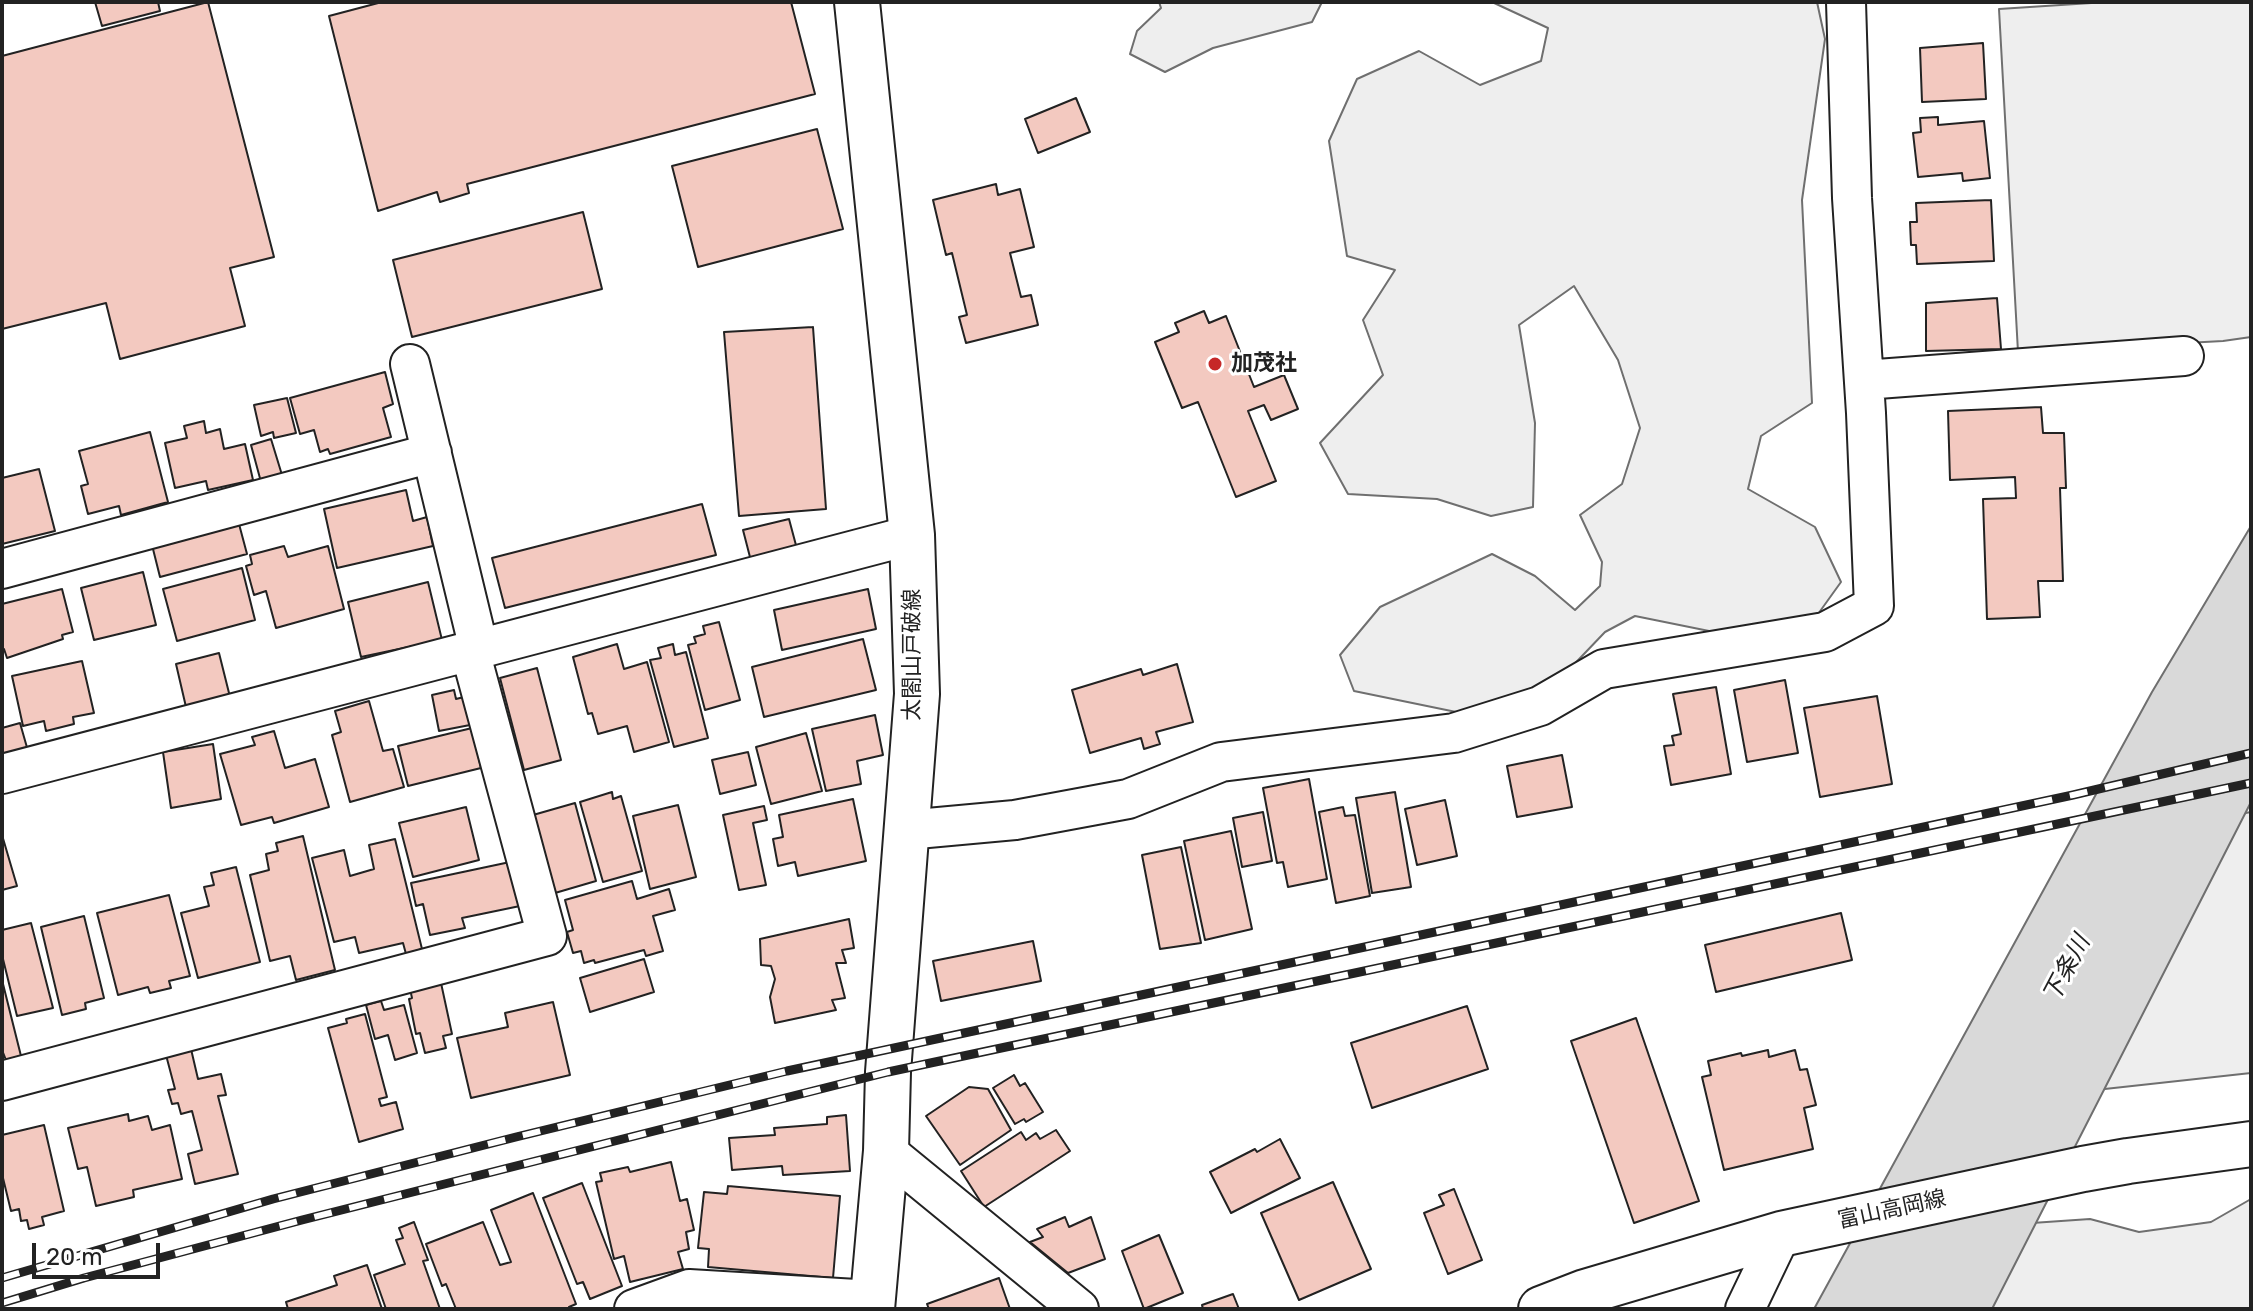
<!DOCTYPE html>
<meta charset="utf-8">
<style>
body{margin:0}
#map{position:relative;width:2253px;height:1311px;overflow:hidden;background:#fff;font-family:Rubik,sans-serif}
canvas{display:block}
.frame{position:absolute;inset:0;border:4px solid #222;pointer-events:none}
.scale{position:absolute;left:32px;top:1243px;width:128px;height:36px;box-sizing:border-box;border:4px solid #222;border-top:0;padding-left:10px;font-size:24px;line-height:28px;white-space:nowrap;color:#222;-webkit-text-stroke:6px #fff;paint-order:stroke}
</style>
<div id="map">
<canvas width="2253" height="1311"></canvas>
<div class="frame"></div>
<div class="scale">20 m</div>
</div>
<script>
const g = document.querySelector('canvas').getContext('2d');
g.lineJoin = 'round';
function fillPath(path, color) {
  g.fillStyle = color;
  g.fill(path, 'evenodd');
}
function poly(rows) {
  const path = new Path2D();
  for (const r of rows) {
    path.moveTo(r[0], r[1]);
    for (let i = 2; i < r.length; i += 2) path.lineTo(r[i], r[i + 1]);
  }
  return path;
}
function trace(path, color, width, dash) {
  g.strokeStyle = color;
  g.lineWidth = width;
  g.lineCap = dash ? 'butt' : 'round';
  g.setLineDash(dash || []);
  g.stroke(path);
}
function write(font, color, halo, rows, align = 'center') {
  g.font = font + ' Rubik,"Noto Sans JP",sans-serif';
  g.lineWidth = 6;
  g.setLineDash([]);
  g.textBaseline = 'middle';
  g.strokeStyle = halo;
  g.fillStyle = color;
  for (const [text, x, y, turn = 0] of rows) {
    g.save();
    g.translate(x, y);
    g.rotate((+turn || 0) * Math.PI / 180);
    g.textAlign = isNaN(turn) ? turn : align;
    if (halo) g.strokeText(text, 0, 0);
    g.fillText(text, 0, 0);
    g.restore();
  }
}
const green = poly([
 [1159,2,1322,2,1312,22,1213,48,1165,72,1130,54,1137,31,1161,8,1159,2],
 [1492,2,1817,2,1825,39,1802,200,1812,403,1761,436,1748,489,1815,527,1841,582,1813,621,1714,632,1635,616,1605,632,1561,678,1461,713,1354,691,1340,655,1380,607,1492,554,1535,576,1575,610,1600,586,1602,562,1580,515,1622,484,1640,428,1618,360,1574,286,1519,325,1535,423,1533,507,1491,516,1437,499,1348,494,1320,443,1383,375,1363,320,1395,270,1347,256,1329,141,1357,79,1419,51,1480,85,1541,61,1548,28,1492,2],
 [2107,2,2251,2,2251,337,2223,341,2018,352,1999,9,2107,2],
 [2251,812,2251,1073,2059,1094,2213,819,2251,812],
 [2251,1199,2251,1309,1970,1309,2032,1223,2090,1219,2139,1232,2211,1222,2251,1199]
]);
fillPath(green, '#eee');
trace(green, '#6f6f6f', 2);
const water = poly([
 [2251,526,2251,802,1992,1309,1814,1309,2152,692,2251,526]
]);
fillPath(water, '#d9d9d9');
trace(water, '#6f6f6f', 2);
const building = poly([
 [95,2,158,2,160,11,102,26,95,2],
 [208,2,274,257,230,268,245,326,120,359,106,303,2,329,2,56,208,2],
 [382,2,791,2,815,94,467,184,469,193,440,202,437,192,378,211,329,16,382,2],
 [1983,43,1986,99,1922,102,1920,48,1983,43],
 [1076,98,1090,132,1038,153,1025,119,1076,98],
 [1938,117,1938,125,1984,121,1990,178,1963,181,1962,173,1918,177,1913,133,1921,132,1920,118,1938,117],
 [817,129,843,229,698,267,672,166,817,129],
 [996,184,998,195,1020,189,1034,247,1010,253,1021,297,1031,295,1038,325,966,343,959,317,967,315,952,253,946,255,933,200,996,184],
 [1991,200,1994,261,1917,264,1916,245,1911,245,1910,222,1917,222,1916,203,1991,200],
 [583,212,602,289,412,337,393,260,583,212],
 [1997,298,2001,349,1926,351,1926,303,1997,298],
 [1204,311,1209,323,1226,316,1254,387,1284,375,1298,409,1271,420,1264,405,1248,411,1276,481,1236,497,1198,402,1182,408,1155,342,1179,332,1175,323,1204,311],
 [813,327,826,509,739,516,724,332,813,327],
 [385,372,393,404,383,408,391,437,330,454,328,449,320,452,314,430,300,434,290,398,385,372],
 [287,398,296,433,274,438,273,432,261,436,254,405,287,398],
 [2041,407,2043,433,2064,433,2066,488,2060,488,2063,581,2038,581,2040,617,1987,619,1983,499,2016,498,2015,477,1950,480,1948,411,2041,407],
 [204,421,206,433,220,429,224,449,245,444,253,480,208,490,206,481,175,488,165,443,187,438,184,426,204,421],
 [150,432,168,502,121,515,119,506,88,514,81,486,88,484,79,451,150,432],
 [271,439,282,475,261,482,251,445,271,439],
 [39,469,55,531,2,544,2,478,39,469],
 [406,490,413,521,427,517,433,546,337,568,324,509,406,490],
 [702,504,716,555,505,608,492,558,702,504],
 [789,519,797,549,751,561,743,530,789,519],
 [239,524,247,554,160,577,152,545,239,524],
 [284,546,288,557,328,546,344,609,276,628,266,591,254,595,246,566,252,564,250,555,284,546],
 [242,568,255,620,177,641,163,589,242,568],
 [143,572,156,625,94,640,81,588,143,572],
 [428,582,442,640,361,657,348,602,428,582],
 [62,589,73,632,62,635,63,639,7,658,4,649,2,649,2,604,62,589],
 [868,589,876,629,782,650,774,610,868,589],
 [719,622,740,700,705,710,688,645,696,643,694,637,705,634,703,626,719,622],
 [863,639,876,690,764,717,752,667,863,639],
 [617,644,624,669,647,662,669,742,634,752,627,726,598,734,592,713,588,714,573,657,617,644],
 [673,644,675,655,686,652,708,738,674,747,650,660,661,658,658,648,673,644],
 [219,653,230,697,186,707,176,664,219,653],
 [82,661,94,713,73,717,74,724,46,731,44,721,23,726,12,676,82,661],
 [1177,664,1193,722,1156,732,1160,744,1144,749,1141,738,1090,753,1072,690,1141,669,1143,675,1177,664],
 [537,668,561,760,524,770,500,678,537,668],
 [1785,680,1798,753,1747,762,1734,690,1785,680],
 [1716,687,1731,774,1671,785,1664,746,1674,745,1672,736,1681,734,1673,694,1716,687],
 [454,690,456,699,464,697,470,725,439,731,432,695,454,690],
 [1877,696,1892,784,1820,797,1804,708,1877,696],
 [369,701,383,751,393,749,404,787,350,802,332,735,341,732,335,711,369,701],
 [875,715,883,755,857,761,861,784,826,791,812,729,875,715],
 [20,723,28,751,2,757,2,728,20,723],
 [472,728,481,768,408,786,398,746,472,728],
 [274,731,285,768,315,759,329,807,274,823,272,817,241,825,220,754,255,745,252,737,274,731],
 [806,733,822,791,771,804,756,747,806,733],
 [213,744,221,799,171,808,163,752,213,744],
 [748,752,756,785,720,794,712,760,748,752],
 [1562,755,1572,807,1517,817,1507,766,1562,755],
 [1309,779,1327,879,1288,887,1283,862,1277,863,1263,788,1309,779],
 [612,792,613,799,621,796,642,871,603,882,580,802,612,792],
 [1395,792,1411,887,1372,893,1356,798,1395,792],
 [853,799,866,861,798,876,795,862,778,866,773,839,783,837,779,815,853,799],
 [1445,800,1457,856,1417,865,1405,809,1445,800],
 [575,803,596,881,555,893,533,815,575,803],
 [678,805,696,877,650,889,633,816,678,805],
 [764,806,767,820,753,823,766,885,739,890,723,815,764,806],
 [466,807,479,860,413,877,399,823,466,807],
 [1343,807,1345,816,1355,815,1370,896,1336,903,1319,812,1343,807],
 [1263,812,1272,861,1242,867,1233,818,1263,812],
 [1231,831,1252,929,1205,940,1184,841,1231,831],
 [2,835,17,886,2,890,2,835],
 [303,836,335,970,296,980,290,956,270,961,250,875,269,870,266,854,278,851,276,843,303,836],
 [395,839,422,949,406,954,403,943,359,953,355,937,334,942,312,858,344,850,350,876,374,869,369,845,395,839],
 [1181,847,1201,943,1160,949,1142,855,1181,847],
 [510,862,520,906,462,918,465,928,430,935,423,904,416,906,411,883,510,862],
 [236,867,260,962,198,978,181,913,209,906,204,887,214,885,211,873,236,867],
 [632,881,637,899,669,889,675,910,653,916,663,951,646,956,644,950,595,963,594,960,584,963,581,951,573,953,567,932,573,930,565,900,632,881],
 [169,895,190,976,169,981,171,988,150,993,148,987,118,995,97,913,169,895],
 [1841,913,1852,960,1716,992,1705,945,1841,913],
 [84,916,104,998,85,1003,86,1009,62,1015,41,927,84,916],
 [849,919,854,948,842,950,846,963,836,963,845,998,832,1000,836,1010,775,1023,770,997,775,979,771,966,761,965,760,939,849,919],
 [31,923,53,1008,17,1016,2,955,2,930,31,923],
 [1033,941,1041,981,941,1001,933,961,1033,941],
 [644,959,654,992,590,1012,580,978,644,959],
 [2,980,21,1056,6,1060,2,1050,2,980],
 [441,983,452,1034,443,1036,446,1048,425,1053,420,1033,416,1034,409,999,412,998,410,989,441,983],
 [381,1001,384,1010,404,1005,417,1053,395,1060,388,1035,375,1039,366,1005,381,1001],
 [553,1002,570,1075,471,1098,457,1038,508,1027,505,1013,553,1002],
 [1467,1006,1488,1069,1372,1108,1351,1043,1467,1006],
 [365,1014,387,1097,379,1099,381,1106,396,1102,403,1129,359,1142,328,1028,347,1023,346,1019,365,1014],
 [1636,1018,1699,1201,1634,1223,1571,1041,1636,1018],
 [191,1049,198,1079,221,1074,226,1095,218,1096,238,1174,195,1184,188,1154,202,1150,192,1111,181,1114,178,1103,172,1104,168,1090,175,1089,166,1055,191,1049],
 [1768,1050,1769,1057,1795,1050,1800,1070,1807,1069,1816,1105,1804,1108,1813,1149,1724,1170,1702,1077,1711,1075,1708,1061,1741,1053,1742,1056,1768,1050],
 [1014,1075,1020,1086,1025,1083,1043,1112,1026,1122,1024,1119,1015,1124,993,1088,1014,1075],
 [969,1087,988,1089,1011,1130,960,1165,926,1116,969,1087],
 [128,1114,129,1121,148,1116,152,1130,170,1125,182,1179,133,1190,134,1197,96,1206,87,1167,78,1169,68,1128,128,1114],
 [846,1115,850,1171,783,1175,782,1166,732,1170,729,1138,775,1135,774,1128,827,1124,827,1117,846,1115],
 [44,1125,64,1211,42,1217,44,1225,29,1229,27,1220,21,1221,19,1209,11,1211,2,1174,2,1135,44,1125],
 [1056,1130,1070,1151,984,1207,961,1171,1021,1132,1026,1140,1036,1133,1040,1139,1056,1130],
 [1280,1139,1300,1178,1231,1213,1210,1172,1255,1149,1257,1152,1280,1139],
 [671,1162,680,1201,687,1199,694,1230,686,1232,689,1249,678,1252,683,1269,630,1282,624,1256,614,1259,596,1182,602,1181,600,1173,628,1167,630,1172,671,1162],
 [1333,1182,1371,1269,1299,1300,1261,1213,1333,1182],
 [582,1183,622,1286,590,1299,583,1282,577,1284,543,1198,582,1183],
 [728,1186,840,1196,833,1278,708,1267,709,1249,698,1248,704,1192,727,1194,728,1186],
 [1454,1189,1482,1260,1448,1274,1424,1213,1444,1205,1439,1195,1454,1189],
 [533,1193,576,1304,569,1307,569,1309,456,1309,446,1284,442,1286,426,1244,483,1222,500,1265,511,1262,491,1210,533,1193],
 [1065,1217,1069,1227,1091,1217,1105,1259,1068,1273,1030,1242,1043,1237,1037,1229,1065,1217],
 [414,1222,428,1260,423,1261,440,1309,386,1309,374,1275,405,1264,396,1240,403,1238,399,1228,414,1222],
 [1159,1235,1183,1293,1144,1309,1122,1251,1159,1235],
 [367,1265,382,1309,288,1309,286,1302,337,1285,334,1276,367,1265],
 [999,1278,1010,1309,929,1309,927,1304,999,1278],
 [1233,1294,1239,1309,1203,1309,1202,1305,1233,1294]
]);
fillPath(building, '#f3c9c0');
trace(building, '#222', 2);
const street = poly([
 [410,364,479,649],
 [1864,380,2184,356],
 [2,569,432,453],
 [2,774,912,535],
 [906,830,1015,820,1128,799,1221,762,1454,733,1540,706,1604,669,1825,632,1874,606,1866,413,1852,198,1846,2],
 [2,1081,547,936,470,651],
 [886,1151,1079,1309],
 [634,1309,689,1289,873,1300],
 [1745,1309,1781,1234]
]);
const secondary = poly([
 [857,2,912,535,917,694,888,1072,886,1151,872,1309]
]);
const primary = poly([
 [1541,1309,1585,1292,1781,1234,2083,1169,2128,1161,2251,1144]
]);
trace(street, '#222', 42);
trace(secondary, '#222', 48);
trace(primary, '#222', 48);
trace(street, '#fff', 38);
trace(secondary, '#fff', 44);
trace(primary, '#fff', 44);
const rail = poly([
 [2,1278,273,1199,516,1137,787,1071,2073,795,2251,753],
 [2,1303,84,1278,302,1220,888,1072,2251,783]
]);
trace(rail, '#222', 9);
trace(rail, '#fff', 6, [18]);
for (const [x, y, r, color] of [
 [1215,364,8,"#c62828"]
]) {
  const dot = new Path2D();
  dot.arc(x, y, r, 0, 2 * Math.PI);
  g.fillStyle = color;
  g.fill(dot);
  trace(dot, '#fff', 3);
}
write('bold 22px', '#222', '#fff', [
 ["加茂社",1231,364]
], 'left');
write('22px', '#222', '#fff', [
 ["太閤山戸破線",913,655,-90],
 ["富山高岡線",1892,1210,-12]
]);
write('italic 24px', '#222', '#fff', [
 ["下条川",2067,969,-62]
]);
</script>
